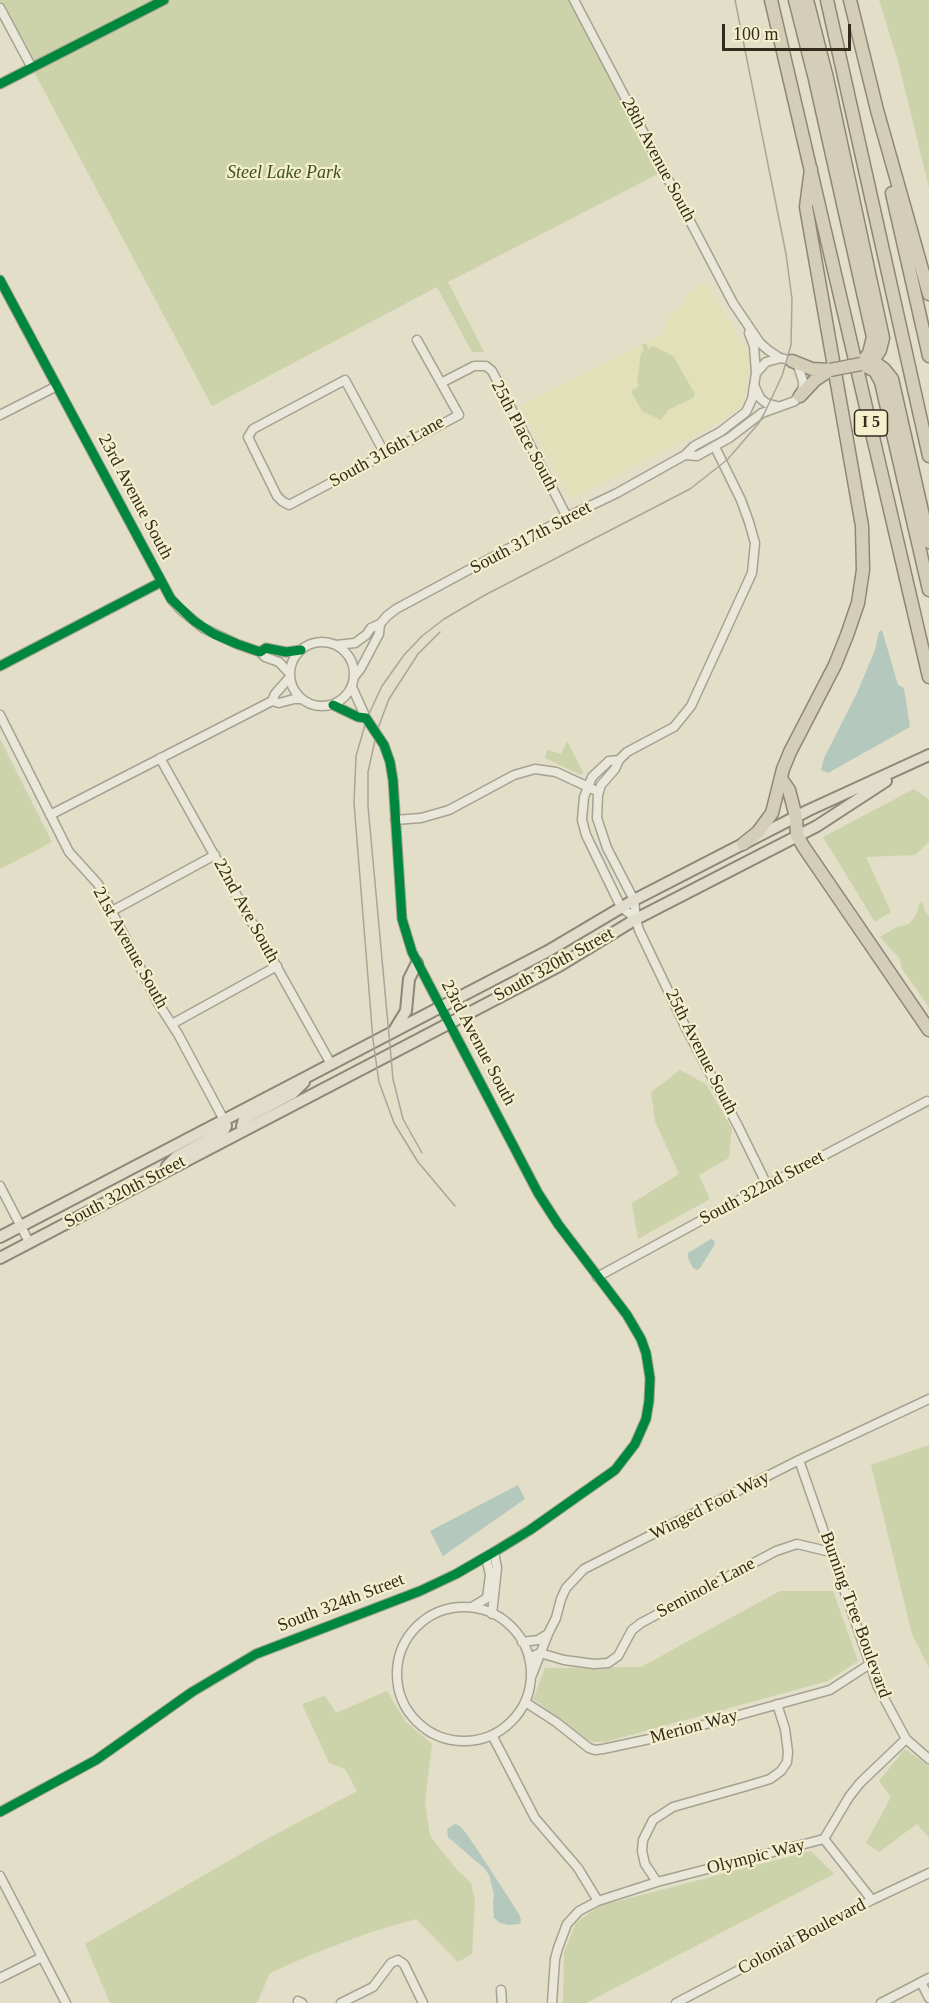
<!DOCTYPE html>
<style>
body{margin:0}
#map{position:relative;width:929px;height:2003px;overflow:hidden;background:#e2dec8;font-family:Georgia,serif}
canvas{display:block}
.scale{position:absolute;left:722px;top:24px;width:129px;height:27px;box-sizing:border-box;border:3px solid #332b1c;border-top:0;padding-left:8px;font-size:18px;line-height:21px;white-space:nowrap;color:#332b1c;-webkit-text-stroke:4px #f4efcd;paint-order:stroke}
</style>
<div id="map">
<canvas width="929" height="2003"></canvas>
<div class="scale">100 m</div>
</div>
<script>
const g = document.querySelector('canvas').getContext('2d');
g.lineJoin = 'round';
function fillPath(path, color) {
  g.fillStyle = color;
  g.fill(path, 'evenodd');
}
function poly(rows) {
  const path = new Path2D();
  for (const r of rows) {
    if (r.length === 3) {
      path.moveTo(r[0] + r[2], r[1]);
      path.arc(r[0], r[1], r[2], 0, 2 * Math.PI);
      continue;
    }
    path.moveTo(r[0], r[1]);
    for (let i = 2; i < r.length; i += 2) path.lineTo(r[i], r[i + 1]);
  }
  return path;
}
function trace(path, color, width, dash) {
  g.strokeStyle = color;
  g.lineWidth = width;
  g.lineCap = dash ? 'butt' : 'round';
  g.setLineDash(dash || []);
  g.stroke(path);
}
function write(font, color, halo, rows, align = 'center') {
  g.font = font + ' Georgia,serif';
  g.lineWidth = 4.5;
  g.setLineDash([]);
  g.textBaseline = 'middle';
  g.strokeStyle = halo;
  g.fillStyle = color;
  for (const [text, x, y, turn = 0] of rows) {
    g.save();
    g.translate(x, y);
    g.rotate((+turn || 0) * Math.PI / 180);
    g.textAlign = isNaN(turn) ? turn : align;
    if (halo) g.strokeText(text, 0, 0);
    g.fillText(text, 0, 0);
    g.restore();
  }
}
fillPath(poly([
 [706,282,747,350,750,364,744,400,737,410,711,427,573,498,569,497,520,406,642,345,645,351,639,386,631,391,661,420,668,410,693,398,648,349,645,343,664,333,667,319,670,314,681,307,689,292,695,288]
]), '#e1e0b8');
fillPath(poly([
 [0,0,574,0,664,171,448,282,484,352,472,352,437,287,212,406,0,8],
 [879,0,929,0,929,188,898,61],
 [645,343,649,349,653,346,673,356,695,394,693,398,668,410,661,420,642,411,631,391,639,386,637,382,641,353,644,351,642,345],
 [0,739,52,842,0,869],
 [567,741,583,772,581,775,545,758,547,750,561,754],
 [914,789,929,799,929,842,915,855,866,857,891,912,875,922,823,837],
 [922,901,925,911,929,916,929,1007,902,969,900,959,880,937,895,928,909,924,917,914,918,906],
 [680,1070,706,1084,732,1129,729,1158,699,1175,710,1199,638,1239,632,1203,679,1174,655,1121,651,1092],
 [929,1445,929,1668,912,1634,871,1465],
 [780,1591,833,1591,858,1661,828,1681,605,1742,591,1742,533,1699,545,1668,641,1667],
 [387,1691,406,1722,432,1744,425,1802,430,1836,457,1870,471,1883,475,1901,472,1954,458,1962,416,1919,371,1932,310,1955,270,1973,257,2003,110,2003,85,1944,265,1840,357,1791,345,1769,329,1763,302,1704,325,1696,336,1713],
 [905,1749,929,1766,929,1838,917,1824,879,1852,866,1843,891,1797,879,1781],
 [811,1851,834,1874,586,2003,563,2003,564,1952,576,1923,599,1906]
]), '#ccd2aa');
fillPath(poly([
 [882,630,898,685,904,688,910,727,828,773,821,770,824,758,857,693,875,650,879,632],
 [711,1239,714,1240,715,1244,700,1268,697,1270,693,1268,688,1258,688,1253],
 [518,1485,525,1499,443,1556,430,1531],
 [455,1824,460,1826,466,1833,481,1855,519,1914,521,1920,520,1924,508,1925,500,1923,494,1918,493,1903,494,1894,489,1875,484,1868,448,1837,447,1829]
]), '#b4c8be');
const minor = poly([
 [574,0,733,303,760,343,768,350,780,358],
 [0,8,32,68],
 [0,84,164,0],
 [0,280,171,599,181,610,203,628,237,644,260,652,265,657,279,662,290,674],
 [749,333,754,346,756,373],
 [441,383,474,366,486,366,492,371,567,517],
 [755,387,760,398,766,403,777,406],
 [0,415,57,386],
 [715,447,741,500,749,522,755,543,752,573,691,706,674,727,627,752,619,760,615,769,601,785,598,795,597,818,607,848,634,900,636,919,639,930,687,1030,738,1126,767,1185],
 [385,454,345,380,253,429,248,437,277,496,282,501,289,505,459,415,417,340],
 [322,674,32],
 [336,645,355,643,366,635,371,628,380,624],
 [260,652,266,648,286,652,301,650],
 [0,666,161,582],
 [354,677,361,668,379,634,380,624,387,616,396,609,567,517,617,493,685,455,694,446,720,432,746,412,752,399,756,373,766,362,781,358,792,361,798,366,803,381,803,388,795,401,762,413,729,438,697,456,685,455],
 [352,687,366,718],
 [272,701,275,694,290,677],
 [0,715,69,852,98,884,158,1003,178,1034,224,1120],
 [160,758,331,1064],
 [619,760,609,761,592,777,584,797,582,820,586,835,621,907,636,919],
 [50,815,272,701,279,703,294,699,302,699],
 [395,820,421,818,449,810,514,775,535,769,556,772,599,792],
 [112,911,215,855],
 [172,1024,277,966],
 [0,1186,29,1242],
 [597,1277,724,1208,927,1101],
 [799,1460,878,1687,906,1739,929,1759],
 [472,1607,487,1598,490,1575,486,1557],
 [464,1674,67],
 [492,1614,497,1568,494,1552],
 [522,1642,538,1640,548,1634,556,1618,561,1599,566,1588,584,1569,799,1460,929,1399],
 [529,1658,540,1653,564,1660,594,1664,608,1663,618,1656,632,1630,641,1623,776,1551,797,1544,831,1552],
 [532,1675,548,1634],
 [525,1702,556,1722,589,1748,595,1750,603,1749,659,1737,830,1690,870,1664],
 [492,1735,535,1818,578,1868,598,1901],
 [0,1812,96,1760,192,1692,256,1654,420,1591,456,1574,494,1552,530,1530,615,1470,635,1444,646,1419,649,1401,650,1378,646,1353,641,1339,627,1315,558,1224,538,1193,412,952,402,919,393,780,390,762,384,745,366,718,358,717,333,705],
 [824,1839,872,1900],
 [0,1876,66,2003],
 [657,1882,645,1864,642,1851,643,1840,653,1820,673,1807,747,1786,770,1779,781,1771,787,1762,788,1752,785,1729,777,1704],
 [0,1978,42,1957],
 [921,1982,929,1998],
 [501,1990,502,2003],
 [298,2001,302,2003],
 [341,2003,373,1987,391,1963,398,1960,404,1964,423,2003],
 [552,2003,555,1959,558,1948,567,1924,579,1911,598,1901,657,1882,824,1839,849,1797,860,1783,906,1739],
 [676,2003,872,1900,929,1873],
 [881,2003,929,1978]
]);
const major = poly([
 [395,1029,406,1011,409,979,417,963],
 [243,1130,242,1126,244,1119,293,1093,304,1082],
 [167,1166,176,1157,223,1132,226,1126,224,1120],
 [0,1237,548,951,634,900,809,810,929,755],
 [0,1258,559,966,636,919,817,826,886,781]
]);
const highway = poly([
 [771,0,929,677],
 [795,0,815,79,873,337,869,353,861,364],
 [807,0,827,78,883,338,880,350,873,361,861,364],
 [827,0,929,456],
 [850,0,877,110,929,294],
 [892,193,929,356],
 [792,361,812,369,830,370],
 [873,361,884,369,892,379,929,542],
 [861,364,875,371,881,382,929,590],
 [800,396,815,380,830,370],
 [782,780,789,790,796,817,797,835,803,846,929,1030],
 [743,844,758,832,772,813,783,769,790,752,835,665,847,635,858,603,863,570,862,526,806,207,811,169]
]);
trace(minor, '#a6a292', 11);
trace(major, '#8c8779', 14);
trace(highway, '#8c8779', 15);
trace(minor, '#e9e7da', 8);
trace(major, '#e0decb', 10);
trace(highway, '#d4ceb9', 12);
trace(poly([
 [422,1153,403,1119,393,1079,368,806,368,772,377,731,389,699,418,654,440,632],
 [455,1206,418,1162,394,1123,379,1082,373,1040,354,803,356,756,367,718,382,686,404,655,422,636,444,619,485,595,690,489,727,460,758,424,764,414,782,376,791,345,792,299,786,254,735,0]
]), '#a8a69b', 1.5);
const highwayBridge = poly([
 [830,370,861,364]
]);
trace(highwayBridge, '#8c8779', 15, []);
trace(highwayBridge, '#d4ceb9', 12);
trace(poly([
 [0,84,164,0],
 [0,280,171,599,194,621,214,634,237,644,260,652,266,648,286,652,301,650],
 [0,666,161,582],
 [0,1812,96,1760,192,1692,256,1654,420,1591,456,1574,494,1552,530,1530,615,1470,635,1444,646,1419,649,1401,650,1378,646,1353,641,1339,627,1315,558,1224,538,1193,412,952,402,919,393,780,390,762,384,745,366,718,358,717,333,705]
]), '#00873e', 9);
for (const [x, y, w] of [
 [871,423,33]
]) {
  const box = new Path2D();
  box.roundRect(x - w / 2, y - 13, w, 26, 4.5);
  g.fillStyle = '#f4efcd';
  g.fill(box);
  trace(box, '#332b1c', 1.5);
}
write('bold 16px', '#332b1c', null, [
 ["I 5",871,423]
]);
write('18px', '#332b1c', '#f4efcd', [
 ["28th Avenue South",658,160,62],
 ["25th Place South",524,436,62],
 ["South 316th Lane",387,452,-29],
 ["23rd Avenue South",135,497,62],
 ["South 317th Street",531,538,-28],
 ["22nd Ave South",246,911,61],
 ["21st Avenue South",130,948,61],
 ["South 320th Street",554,965,-29],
 ["23rd Avenue South",478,1043,62],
 ["25th Avenue South",701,1052,63],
 ["South 322nd Street",762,1188,-28],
 ["South 320th Street",125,1192,-28],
 ["Winged Foot Way",710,1506,-27],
 ["Seminole Lane",706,1588,-28],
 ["South 324th Street",341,1603,-21],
 ["Burning Tree Boulevard",855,1615,70],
 ["Merion Way",694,1727,-15],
 ["Olympic Way",756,1857,-14],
 ["Colonial Boulevard",802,1937,-28]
]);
write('italic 18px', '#3d4f23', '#f4efcd', [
 ["Steel Lake Park",284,173]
]);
</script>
